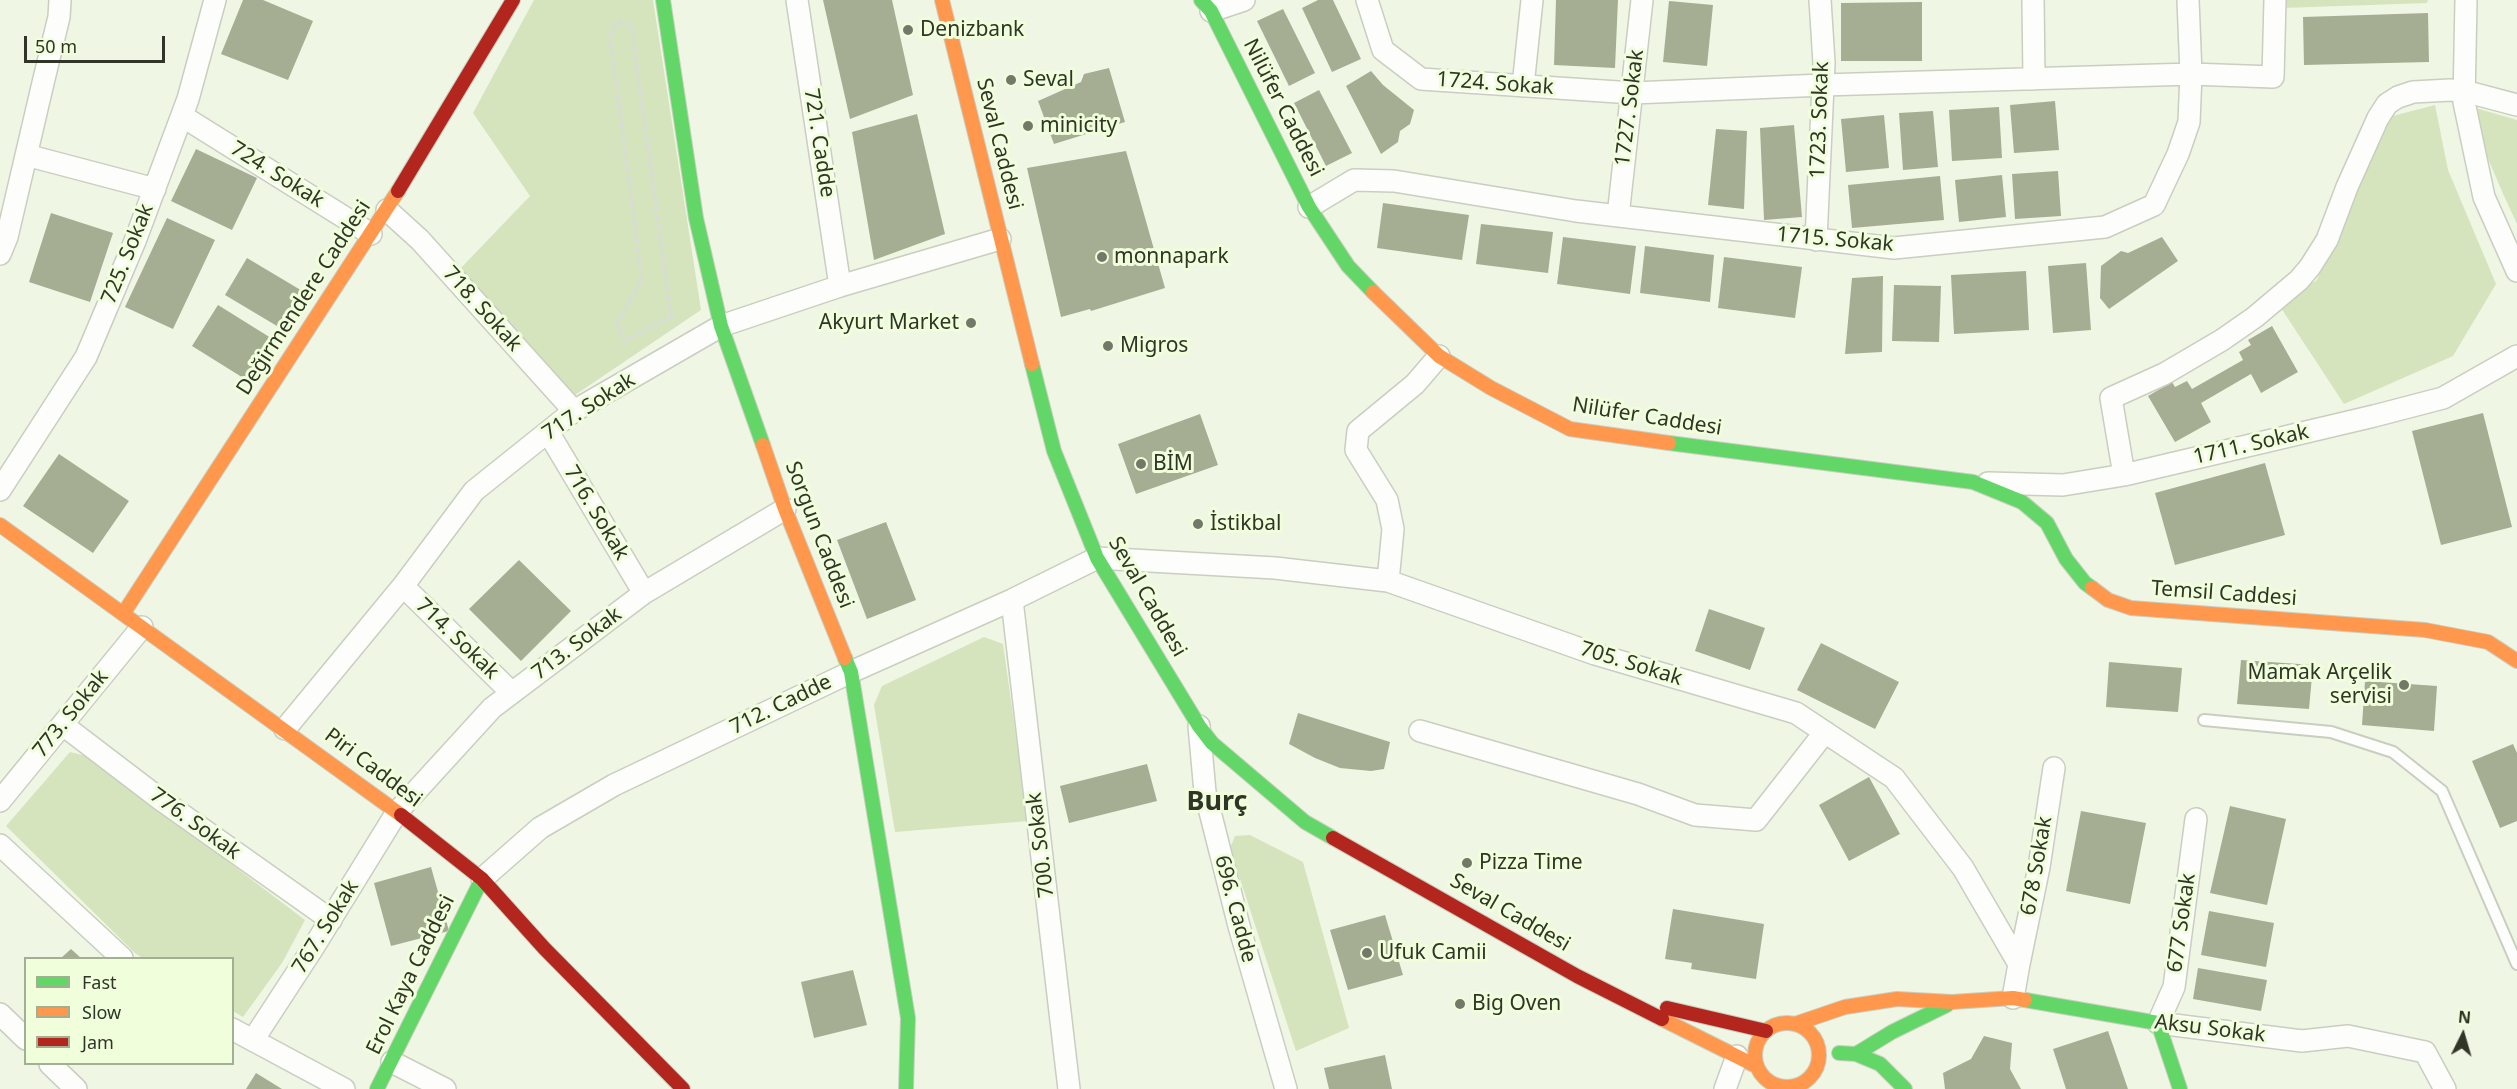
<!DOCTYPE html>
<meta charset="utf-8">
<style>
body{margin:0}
#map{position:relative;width:2517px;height:1089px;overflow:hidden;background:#eff6e3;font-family:"Noto Sans",sans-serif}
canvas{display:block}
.legend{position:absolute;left:24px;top:957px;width:210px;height:108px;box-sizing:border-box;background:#f0fedb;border:2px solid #a3ae93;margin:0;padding:8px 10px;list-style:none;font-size:18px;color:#303528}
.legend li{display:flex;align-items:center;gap:12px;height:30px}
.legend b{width:30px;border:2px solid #a3ae93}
.north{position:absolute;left:2433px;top:1005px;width:60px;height:60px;-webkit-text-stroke:4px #f0fedb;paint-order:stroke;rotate:5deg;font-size:16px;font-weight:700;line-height:24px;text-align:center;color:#303528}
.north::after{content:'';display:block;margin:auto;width:21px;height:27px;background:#303528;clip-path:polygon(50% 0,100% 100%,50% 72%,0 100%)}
.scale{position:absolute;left:24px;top:36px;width:141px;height:27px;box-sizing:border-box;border:3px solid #303528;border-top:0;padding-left:8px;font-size:18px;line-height:21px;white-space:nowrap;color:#303528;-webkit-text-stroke:4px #f0fedb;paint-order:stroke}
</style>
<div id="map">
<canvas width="2517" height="1089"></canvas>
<ul class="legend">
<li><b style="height:8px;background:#63d668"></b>Fast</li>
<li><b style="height:8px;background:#ff974d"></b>Slow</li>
<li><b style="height:8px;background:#b3261e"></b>Jam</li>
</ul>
<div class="north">N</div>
<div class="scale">50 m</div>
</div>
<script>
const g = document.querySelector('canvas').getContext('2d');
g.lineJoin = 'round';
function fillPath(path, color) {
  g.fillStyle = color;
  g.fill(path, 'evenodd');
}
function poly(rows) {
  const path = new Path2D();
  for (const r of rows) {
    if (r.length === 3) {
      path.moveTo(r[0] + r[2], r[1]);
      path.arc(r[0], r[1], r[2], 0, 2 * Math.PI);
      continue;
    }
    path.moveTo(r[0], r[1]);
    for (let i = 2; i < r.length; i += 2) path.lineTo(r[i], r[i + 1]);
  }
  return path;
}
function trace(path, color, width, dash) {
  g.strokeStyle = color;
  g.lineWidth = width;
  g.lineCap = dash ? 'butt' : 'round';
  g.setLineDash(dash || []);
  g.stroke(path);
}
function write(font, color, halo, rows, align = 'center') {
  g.font = font + ' "Noto Sans",sans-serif';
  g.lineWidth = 6;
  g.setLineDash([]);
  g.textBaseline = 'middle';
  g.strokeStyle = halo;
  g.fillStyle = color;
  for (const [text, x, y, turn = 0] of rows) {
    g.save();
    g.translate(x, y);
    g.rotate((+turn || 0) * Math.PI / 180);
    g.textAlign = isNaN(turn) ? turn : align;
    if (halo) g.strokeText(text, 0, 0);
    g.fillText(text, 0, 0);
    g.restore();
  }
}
fillPath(poly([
 [534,0,653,0,701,310,575,395,459,270,530,196,473,113],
 [2283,0,2428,0,2427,3,2283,8],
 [2435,105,2448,170,2496,284,2453,356,2344,404,2279,305,2317,280,2385,118],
 [2465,105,2517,120,2517,224,2504,196],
 [984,637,1003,644,1028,821,895,832,874,705,882,686],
 [70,752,90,757,305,920,282,963,243,1017,233,1011,232,958,143,958,136,954,6,826],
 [1250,835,1303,862,1349,1028,1296,1051,1230,848,1235,836]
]), '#d5e4bc');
fillPath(poly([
 [243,0,263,0,313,21,288,80,221,54],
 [823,0,892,0,913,95,850,119],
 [1318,0,1333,0,1361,59,1332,72,1302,8],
 [1556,0,1618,0,1615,68,1554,65],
 [1669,1,1713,5,1707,66,1663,62],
 [1922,2,1922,61,1841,61,1841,3],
 [1283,9,1315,73,1289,86,1257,21],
 [2428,13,2429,62,2304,65,2303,17],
 [1109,68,1125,122,1054,144,1038,101,1081,82,1084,74],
 [1371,71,1383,85,1414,110,1410,124,1400,131,1398,142,1381,154,1346,86],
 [1319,90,1352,153,1326,166,1294,103],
 [2055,101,2059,150,2014,153,2010,105],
 [1999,107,2002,158,1952,161,1949,110],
 [1933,111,1938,167,1903,170,1899,113],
 [917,114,945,234,874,260,852,132],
 [1884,115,1889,168,1846,172,1841,119],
 [1794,125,1802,217,1764,220,1760,128],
 [1716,129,1747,131,1744,209,1708,205],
 [196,149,257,178,232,230,171,201],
 [1126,151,1165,288,1091,311,1090,309,1061,317,1027,168],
 [2058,171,2061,216,2015,219,2012,174],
 [2002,175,2006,217,1959,222,1955,180],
 [1940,176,1944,220,1852,228,1848,185],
 [1383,203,1469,215,1462,260,1377,248],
 [51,213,113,233,90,302,29,282],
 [167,218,215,240,173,329,125,307],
 [1481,224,1553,232,1548,273,1476,264],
 [1563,237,1636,246,1630,294,1557,284],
 [2162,237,2178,261,2109,309,2100,298,2101,266,2121,251,2128,253],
 [1645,246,1714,255,1710,302,1640,293],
 [1724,257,1802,267,1795,318,1718,308],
 [247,258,304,292,282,329,225,295],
 [2086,263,2091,330,2053,333,2048,266],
 [2026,271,2029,330,1954,334,1951,275],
 [1883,276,1882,352,1845,354,1852,278],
 [1894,285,1941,286,1939,342,1892,341],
 [218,305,271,338,245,379,192,346],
 [2272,326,2298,372,2261,393,2251,374,2201,403,2211,422,2175,442,2148,396,2172,382,2175,387,2187,381,2192,389,2243,360,2239,352,2251,345,2248,340],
 [2483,413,2512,527,2441,545,2412,431],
 [1200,414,1218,465,1136,494,1118,444],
 [59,454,129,501,93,553,23,506],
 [2265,463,2285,535,2175,565,2155,493],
 [886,522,916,600,867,619,837,540],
 [519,560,571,611,521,661,469,609],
 [1709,609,1765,628,1750,670,1695,651],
 [1821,643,1899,682,1875,729,1797,690],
 [2241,660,2313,665,2309,709,2237,704],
 [2109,662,2182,668,2178,712,2106,707],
 [2365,681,2437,686,2434,731,2362,725],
 [1298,713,1390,742,1384,769,1371,771,1340,768,1315,758,1289,744],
 [2513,744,2517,753,2517,821,2500,828,2472,761],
 [1147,764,1157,801,1069,823,1060,786],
 [1869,777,1900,834,1849,861,1819,805],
 [2230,806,2286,819,2267,905,2210,893],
 [2081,811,2146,823,2130,904,2066,891],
 [431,867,449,931,391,946,374,883],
 [1673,909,1764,924,1756,979,1691,969,1692,963,1665,959],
 [2209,911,2274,923,2266,967,2201,955],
 [1385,915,1403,975,1348,990,1330,930],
 [71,949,81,958,61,958],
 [2198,968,2267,980,2261,1011,2193,999],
 [853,970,867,1025,814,1038,801,982],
 [2108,1031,2128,1089,2066,1089,2053,1049],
 [1984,1036,2012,1043,2010,1069,2021,1089,1945,1089,1943,1073,1971,1059],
 [1385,1055,1392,1089,1329,1089,1324,1068],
 [256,1073,282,1089,246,1089]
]), '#a5ae93');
const lane = poly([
 [2204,720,2331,732,2393,752,2442,791,2517,964]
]);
const street = poly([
 [797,0,840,286],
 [1367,0,1383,50,1421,79,1633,93,1823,85,2191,74,2273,77,2275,0],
 [2033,0,2034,79],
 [2466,0,2464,102,2484,197,2517,271],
 [1211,11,1244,0],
 [1523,86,1532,0],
 [182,116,371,234],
 [26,155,155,189],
 [1309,207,1354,180,1394,181,1576,211,1894,248,2105,227,2154,205,2178,154,2189,122,2191,74,2188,0],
 [387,210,420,240,574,411],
 [1618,216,1642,0],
 [1816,240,1824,63,1820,0],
 [0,254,7,237,43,83,59,17,60,0],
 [548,432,644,593],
 [2124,475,2111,398,2164,374,2222,340,2255,317,2299,280,2310,267,2327,240,2347,187,2378,118,2387,104,2398,97,2413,92,2450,90,2464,91,2517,105],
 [1988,483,2063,485,2124,475,2374,416,2443,398,2517,356],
 [0,490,86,357,135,241,188,99,215,0],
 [1388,581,1393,529,1387,500,1356,450,1358,431,1415,384,1439,356],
 [403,586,512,693],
 [1012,600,1069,1089],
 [63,725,160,799,331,920],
 [1199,726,1205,792,1239,926,1286,1089],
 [285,729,403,586,474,491,574,411,721,326,840,286,1000,239],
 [1420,731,1638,794,1695,815,1756,820,1825,732],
 [0,801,142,627],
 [2196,819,2174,987,2158,1023,2302,1041,2348,1036,2425,1052,2445,1089],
 [0,845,122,958],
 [482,879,540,828,614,785,851,672,1012,600,1097,558,1275,568,1388,581,1595,654,1796,713,1894,778,1963,868,2019,964,2013,998],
 [2019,964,2039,867,2054,768],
 [0,1014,26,1039],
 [232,1029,344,1089],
 [253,1040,313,948,397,812,492,708,644,593,785,509],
 [392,1062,445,1089],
 [50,1064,76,1089],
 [1725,1089,1737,1056]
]);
const fast = poly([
 [663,0,696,218,721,326,763,445],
 [1201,0,1211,11,1309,207,1348,266,1373,292],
 [1032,364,1054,451,1097,558,1199,726,1212,743,1305,822,1333,838],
 [1669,443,1973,482,2022,502,2047,523,2066,559,2085,583,2092,588],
 [845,658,851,672,908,1018,906,1089],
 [2025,1000,2158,1023,2180,1089],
 [1839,1053,1856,1054,1880,1064,1905,1089],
 [1856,1054,1892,1032,1947,1005],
 [377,1089,482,879]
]);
const slow = poly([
 [942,0,1032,364],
 [1373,292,1439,356,1491,388,1570,429,1669,443],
 [763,445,785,509,845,658],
 [0,525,401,815],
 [2092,588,2108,600,2131,608,2425,630,2488,642,2517,661],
 [123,614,398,191],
 [1662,1019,1756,1066],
 [1787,1055,32],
 [1795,1024,1845,1007,1897,999,1952,1002,2013,998,2025,1000]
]);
const jam = poly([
 [398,191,513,0],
 [401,815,482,879,544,948,683,1089],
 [1333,838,1577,976,1662,1019],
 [1667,1008,1766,1031]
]);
trace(lane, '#c9cec0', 14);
trace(street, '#c9cec0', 24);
trace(fast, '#c9cec0', 16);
trace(slow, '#c9cec0', 16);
trace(jam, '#c9cec0', 16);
trace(poly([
 [617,22,631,24,671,317,625,341,617,324,642,280,610,37,617,22]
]), '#d9dcd5', 4, [6, 3]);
trace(lane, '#fdfefb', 10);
trace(street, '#fdfefb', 21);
trace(fast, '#63d668', 14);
trace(slow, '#ff974d', 14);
trace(jam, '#b3261e', 14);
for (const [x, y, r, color] of [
 [908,30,6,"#737969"],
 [1011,80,6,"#737969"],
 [1028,126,6,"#737969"],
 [1102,257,6,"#737969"],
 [971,323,6,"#737969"],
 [1108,346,6,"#737969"],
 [1141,464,6,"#737969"],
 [1198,524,6,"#737969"],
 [2404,685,6,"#737969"],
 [1467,863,6,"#737969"],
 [1367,953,6,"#737969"],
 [1460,1004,6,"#737969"]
]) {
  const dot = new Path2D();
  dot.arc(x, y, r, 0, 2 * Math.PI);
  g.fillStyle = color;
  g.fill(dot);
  trace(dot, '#f0fedb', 2);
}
write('21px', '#303528', '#f0fedb', [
 ["Denizbank",920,30],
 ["Seval",1023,80],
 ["minicity",1040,126],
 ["monnapark",1114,257],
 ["Akyurt Market",959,323,"right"],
 ["Migros",1120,346],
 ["BİM",1153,464],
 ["İstikbal",1210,524],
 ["Mamak Arçelik",2392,673,"right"],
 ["servisi",2392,697,"right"],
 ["Pizza Time",1479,863],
 ["Ufuk Camii",1379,953],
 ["Big Oven",1472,1004]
], 'left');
write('21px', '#303528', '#f0fedb', [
 ["1724. Sokak",1495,84,4],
 ["Nilüfer Caddesi",1283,108,63],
 ["1727. Sokak",1630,108,-83],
 ["1723. Sokak",1820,120,-88],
 ["721. Cadde",819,143,81],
 ["Seval Caddesi",999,144,76],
 ["724. Sokak",277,175,32],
 ["1715. Sokak",1835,240,5],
 ["725. Sokak",128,254,-68],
 ["Değirmendere Caddesi",304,298,-57],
 ["718. Sokak",482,309,48],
 ["717. Sokak",589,407,-33],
 ["Nilüfer Caddesi",1647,417,9],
 ["1711. Sokak",2251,445,-13],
 ["716. Sokak",596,513,59],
 ["Sorgun Caddesi",819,535,69],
 ["Temsil Caddesi",2224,594,4],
 ["Seval Caddesi",1147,597,60],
 ["714. Sokak",457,639,44],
 ["713. Sokak",577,644,-37],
 ["705. Sokak",1631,664,17],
 ["712. Cadde",781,705,-26],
 ["773. Sokak",71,714,-51],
 ["Piri Caddesi",373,768,37],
 ["776. Sokak",195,824,36],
 ["700. Sokak",1041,845,-97],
 ["678 Sokak",2037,866,-80],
 ["696. Cadde",1235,909,75],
 ["Seval Caddesi",1510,913,30],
 ["677 Sokak",2182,923,-82],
 ["767. Sokak",326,927,-58],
 ["Erol Kaya Caddesi",411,975,-64],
 ["Aksu Sokak",2210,1029,7]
]);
write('bold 27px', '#303528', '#f0fedb', [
 ["Burç",1217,802]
]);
</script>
